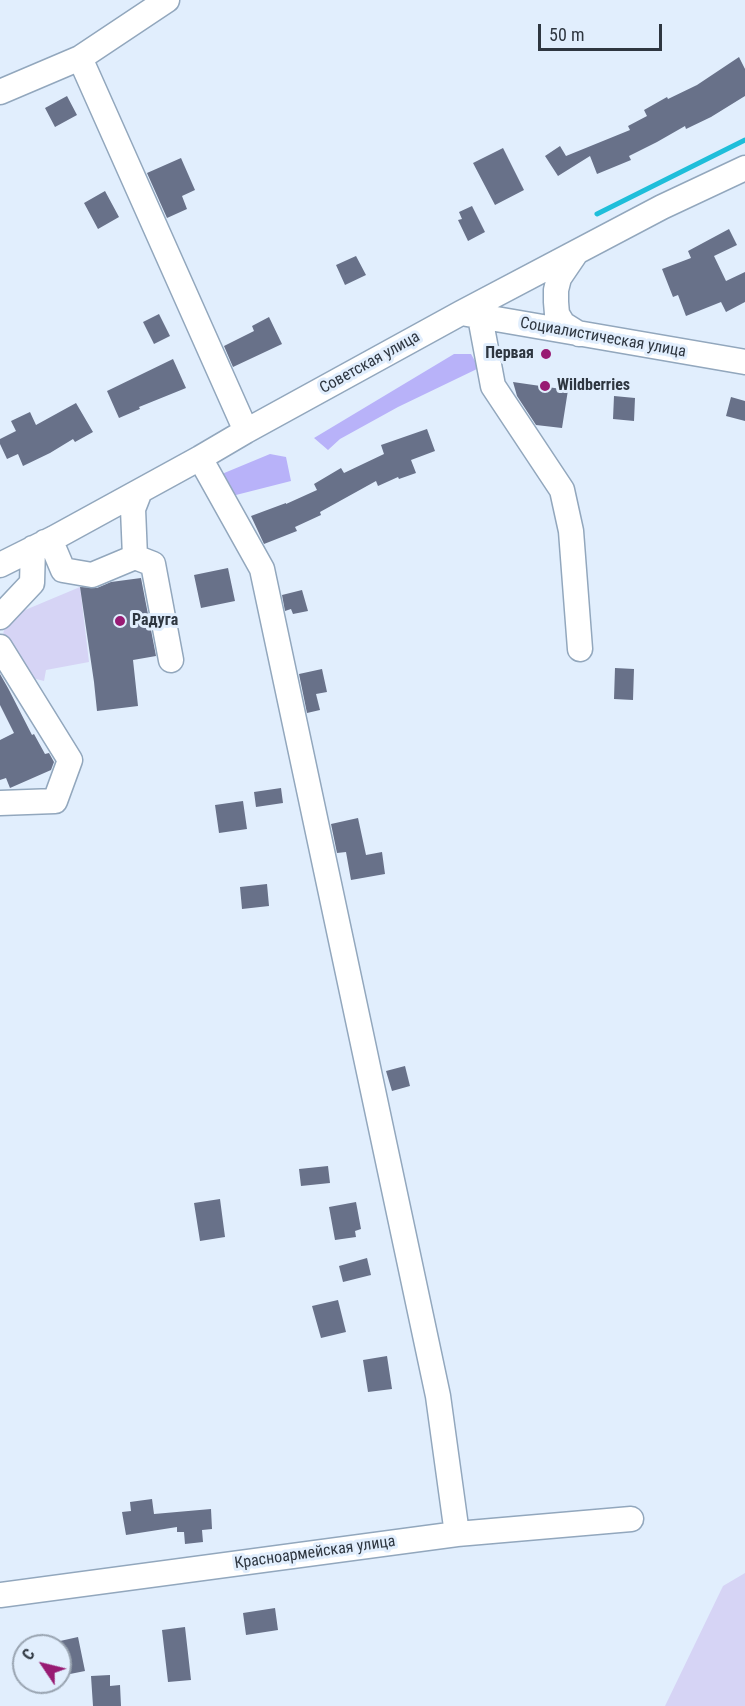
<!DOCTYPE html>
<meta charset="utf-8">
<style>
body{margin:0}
#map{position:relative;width:745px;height:1706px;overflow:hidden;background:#e1eefd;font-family:"Roboto Condensed",sans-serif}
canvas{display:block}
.north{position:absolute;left:12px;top:1634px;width:60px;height:60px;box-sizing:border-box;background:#e1eefd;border:2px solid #99a4b1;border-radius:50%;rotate:305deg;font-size:16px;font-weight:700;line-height:24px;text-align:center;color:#2e3640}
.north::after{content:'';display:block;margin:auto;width:21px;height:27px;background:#981b73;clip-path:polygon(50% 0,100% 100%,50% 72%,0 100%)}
.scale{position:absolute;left:538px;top:24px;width:124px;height:27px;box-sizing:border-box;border:3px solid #2e3640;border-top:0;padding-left:8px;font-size:18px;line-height:21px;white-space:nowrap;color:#2e3640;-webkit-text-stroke:4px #e1eefd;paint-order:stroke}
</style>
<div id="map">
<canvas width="745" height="1706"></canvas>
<div class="north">С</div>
<div class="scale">50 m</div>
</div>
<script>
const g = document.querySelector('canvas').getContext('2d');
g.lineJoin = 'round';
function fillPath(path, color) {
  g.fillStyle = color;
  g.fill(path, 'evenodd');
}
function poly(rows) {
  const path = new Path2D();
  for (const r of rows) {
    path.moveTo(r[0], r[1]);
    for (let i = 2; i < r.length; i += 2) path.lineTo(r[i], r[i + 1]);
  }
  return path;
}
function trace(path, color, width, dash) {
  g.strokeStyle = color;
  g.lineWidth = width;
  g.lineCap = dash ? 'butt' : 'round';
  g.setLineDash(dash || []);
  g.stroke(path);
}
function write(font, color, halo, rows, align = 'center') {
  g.font = font + ' "Roboto Condensed",sans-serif';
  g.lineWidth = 6;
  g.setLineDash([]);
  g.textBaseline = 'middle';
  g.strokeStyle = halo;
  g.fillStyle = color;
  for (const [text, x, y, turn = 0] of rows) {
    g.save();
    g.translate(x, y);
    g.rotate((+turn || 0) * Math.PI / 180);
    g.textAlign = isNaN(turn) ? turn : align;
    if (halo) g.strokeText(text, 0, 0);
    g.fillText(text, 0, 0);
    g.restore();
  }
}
fillPath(poly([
 [80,587,89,662,46,670,44,681,24,676,2,641,6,618],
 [745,1573,745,1706,665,1706,723,1586]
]), '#d6d4f5');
fillPath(poly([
 [454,354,471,354,479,368,398,407,340,439,328,450,314,438],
 [270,454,286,457,291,481,232,496,217,476]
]), '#b8b2f9');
trace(poly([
 [597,214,745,140]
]), '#1fbeda', 5);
fillPath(poly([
 [739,57,745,69,745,96,711,117,686,129,685,126,657,142,629,156,631,160,597,174,590,156,558,176,545,156,560,146,566,156,630,130,628,126,647,116,644,110,667,97,668,99,697,85],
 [67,96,77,115,55,127,45,108],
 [503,148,524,190,495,205,473,163],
 [181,158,195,190,182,196,187,209,167,218,147,173],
 [105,191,119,217,98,229,84,203],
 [472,206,485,232,468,241,458,220,462,219,459,212],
 [729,229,737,245,714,256,726,281,745,272,745,302,726,312,721,302,686,316,678,295,673,297,662,269,691,258,688,251],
 [356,256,366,275,345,285,336,265],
 [159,314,170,336,154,344,143,322],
 [269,317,282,344,233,367,224,346,254,331,252,326],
 [173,359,186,388,139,407,140,409,119,418,107,391],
 [513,382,568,390,562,428,536,425,517,396],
 [614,396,635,398,634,421,613,419],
 [731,397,745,401,745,421,726,416],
 [76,403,93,432,75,442,73,439,50,453,23,466,18,454,7,459,0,444,0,439,16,431,11,421,30,412,36,425],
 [427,429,435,451,411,460,416,473,399,479,398,477,378,486,376,481,320,512,321,515,295,527,297,531,264,544,251,516,286,503,286,504,317,490,314,484,341,468,344,473,384,454,381,445],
 [228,568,235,601,201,608,194,575],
 [141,578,156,656,133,660,138,706,97,711,94,682,80,587,97,588,111,582],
 [302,590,308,611,293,614,291,609,285,611,282,595],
 [615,668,634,669,633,700,614,699],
 [322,669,327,692,316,694,320,710,307,713,299,674],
 [0,674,8,688,32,735,34,734,45,754,49,753,54,762,51,770,10,788,6,778,0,780,0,740,14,733,0,705],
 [281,788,283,803,256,807,254,792],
 [243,801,247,829,219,833,215,805],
 [358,818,366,855,382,852,385,874,351,880,346,852,337,853,331,824],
 [267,884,269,906,242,909,240,887],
 [405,1066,410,1086,392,1091,386,1071],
 [328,1166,330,1183,301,1186,299,1169],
 [220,1199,225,1237,200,1241,194,1203],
 [356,1202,361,1229,355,1231,356,1237,335,1240,329,1207],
 [367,1258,371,1275,343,1282,339,1266],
 [338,1300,346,1332,321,1338,312,1306],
 [387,1356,392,1389,368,1392,363,1360],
 [152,1499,154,1514,211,1509,212,1529,202,1530,203,1542,185,1544,184,1532,177,1532,177,1527,126,1535,122,1512,131,1511,130,1502],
 [275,1608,278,1630,246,1635,243,1613],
 [185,1627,191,1680,168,1682,162,1630],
 [78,1637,85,1671,60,1676,60,1641],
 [110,1675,110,1686,120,1685,121,1706,93,1706,91,1676]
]), '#687189');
const minor = poly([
 [80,58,246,431],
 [0,92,80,58,167,0],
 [576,253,559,278,556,290,556,302,557,314,563,324,579,334],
 [467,314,745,362],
 [480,317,493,386,562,490,571,531,580,649],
 [200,458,262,569,438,1396,457,1534],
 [45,542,55,551,63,570,92,575,135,557,133,509,140,491],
 [135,557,153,564,171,660],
 [0,565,54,538,200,458,246,431,461,313,662,207,745,168],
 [0,617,32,583,33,548],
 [0,647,70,760,55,801,0,803],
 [0,1595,457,1534,631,1519]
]);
trace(minor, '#92a7bd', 27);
trace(minor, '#fff', 24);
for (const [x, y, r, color] of [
 [546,354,6,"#981b73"],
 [545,386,6,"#981b73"],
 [120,621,6,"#981b73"]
]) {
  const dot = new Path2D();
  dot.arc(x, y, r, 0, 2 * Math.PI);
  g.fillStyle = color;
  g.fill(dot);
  trace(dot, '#e1eefd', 2);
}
write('16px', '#2e3640', '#e1eefd', [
 ["Социалистическая улица",603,338,10],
 ["Советская улица",370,363,-29],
 ["Красноармейская улица",315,1553,-8]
]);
write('bold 16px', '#2e3640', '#e1eefd', [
 ["Первая",534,354,"right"],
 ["Wildberries",557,386],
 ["Радуга",132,621]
], 'left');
</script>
